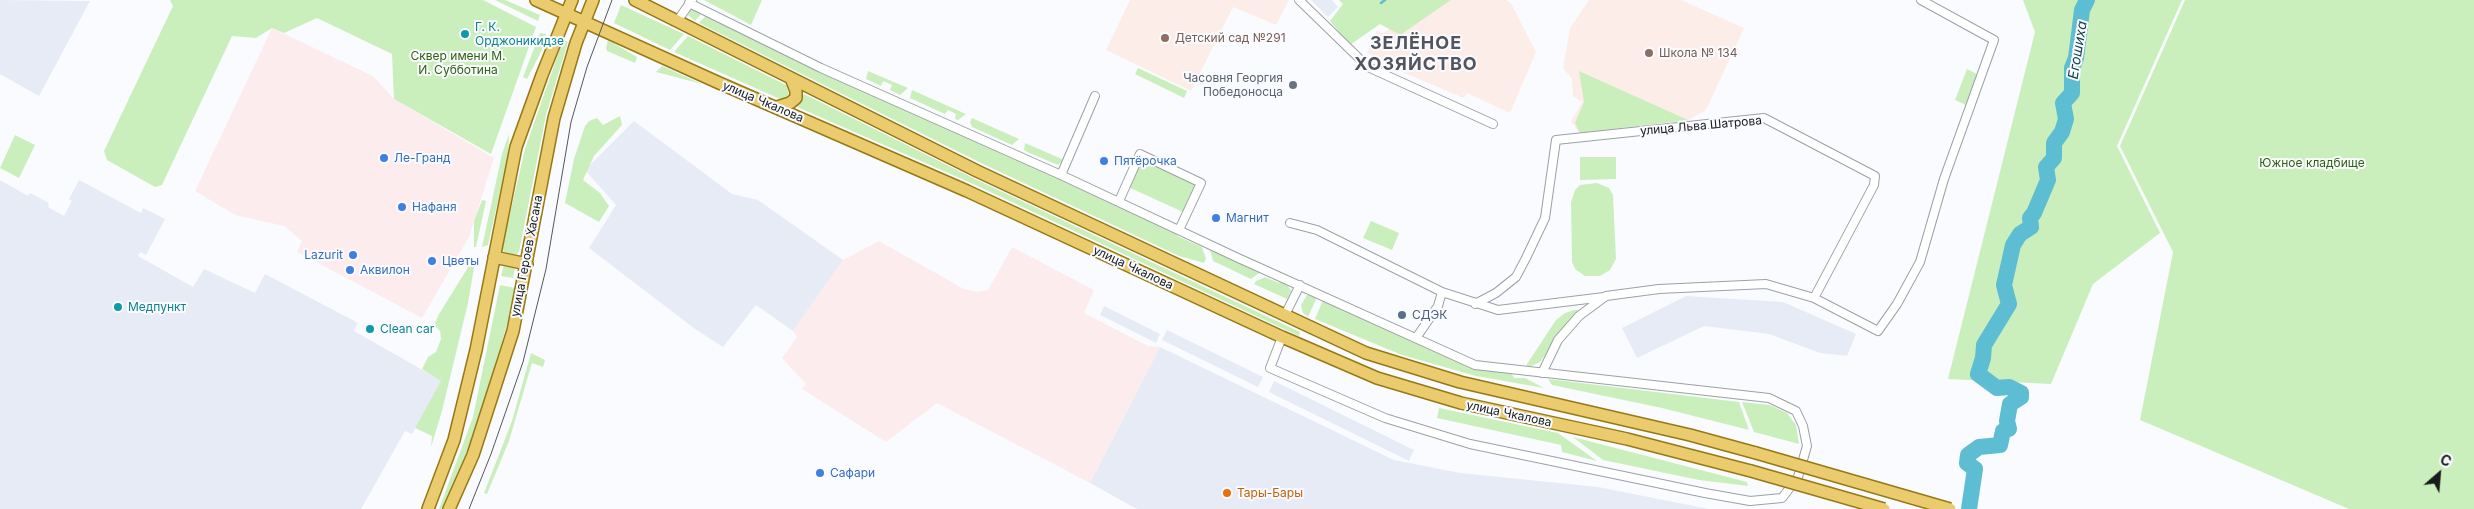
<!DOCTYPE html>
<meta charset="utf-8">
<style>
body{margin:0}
#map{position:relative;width:2474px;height:509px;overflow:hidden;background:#f9fbff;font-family:Inter,sans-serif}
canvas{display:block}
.north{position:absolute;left:2414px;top:449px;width:50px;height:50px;-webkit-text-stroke:4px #f9fbff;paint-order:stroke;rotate:27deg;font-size:14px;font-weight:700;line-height:20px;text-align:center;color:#181a1d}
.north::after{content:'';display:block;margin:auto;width:18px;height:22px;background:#181a1d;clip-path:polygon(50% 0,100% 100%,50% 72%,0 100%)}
</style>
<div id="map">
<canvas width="2474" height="509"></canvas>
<div class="north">С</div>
</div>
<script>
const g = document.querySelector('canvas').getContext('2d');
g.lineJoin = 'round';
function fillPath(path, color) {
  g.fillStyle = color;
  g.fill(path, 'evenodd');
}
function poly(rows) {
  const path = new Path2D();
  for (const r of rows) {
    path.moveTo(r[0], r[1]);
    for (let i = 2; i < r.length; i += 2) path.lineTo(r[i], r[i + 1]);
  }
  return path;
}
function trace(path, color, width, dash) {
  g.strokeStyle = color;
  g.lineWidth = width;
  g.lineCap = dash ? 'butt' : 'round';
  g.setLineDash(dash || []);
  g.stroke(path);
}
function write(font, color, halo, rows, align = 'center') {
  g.font = font + ' Inter,sans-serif';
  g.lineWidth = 4;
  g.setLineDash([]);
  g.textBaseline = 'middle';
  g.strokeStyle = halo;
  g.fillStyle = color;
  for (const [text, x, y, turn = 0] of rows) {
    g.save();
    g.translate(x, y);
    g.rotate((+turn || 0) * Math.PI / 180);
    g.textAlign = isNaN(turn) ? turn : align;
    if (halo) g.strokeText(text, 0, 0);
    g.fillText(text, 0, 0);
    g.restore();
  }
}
fillPath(poly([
 [272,28,373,76,394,99,494,158,469,237,422,318,297,252,302,241,284,226,235,215,195,191],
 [879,241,964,289,978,292,988,290,1012,247,1094,290,1084,313,1148,346,1160,347,1090,483,937,403,886,442,802,389,806,384,782,358,797,337,793,331,843,260]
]), '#fdeced');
fillPath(poly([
 [0,0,90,1,39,96,0,74],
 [1311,0,1332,0,1338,7,1328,17],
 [634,121,732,194,758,200,843,260,793,331,756,305,723,347,695,329,589,248,616,205,585,170],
 [0,180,28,196,30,193,49,203,48,207,64,216,72,201,69,199,79,180,141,213,143,208,165,219,146,255,140,252,138,256,193,287,204,269,255,293,265,274,358,323,354,331,442,381,412,434,405,431,361,509,0,509],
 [1686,296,1783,302,1856,334,1847,356,1820,353,1769,334,1704,326,1637,358,1622,328],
 [1104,306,1160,334,1156,343,1100,315],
 [1167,330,1263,377,1258,387,1162,340],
 [1160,347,1394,460,1460,473,1598,487,1709,509,1137,509,1090,483],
 [1274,381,1414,450,1409,461,1269,392]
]), '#e7ebf5');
fillPath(poly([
 [1130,0,1289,0,1276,25,1233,7,1191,91,1106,50],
 [1431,0,1506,0,1511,3,1536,52,1510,113,1467,93,1464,98,1402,72,1367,53,1377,30,1383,33],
 [1589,0,1681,0,1744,28,1706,110,1685,122,1580,134,1571,121,1582,102,1573,96,1572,79,1563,68,1570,28]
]), '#fdede9');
fillPath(poly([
 [170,0,483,0,536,27,491,154,394,99,392,54,317,18,284,33,272,28,256,38,232,36,162,185,155,187,107,160,104,151,173,6],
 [495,0,505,0,540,15,538,21],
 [704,0,762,0,751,25],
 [1339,0,1451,0,1400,35,1380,24,1350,45,1330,21,1343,4],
 [2023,0,2182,0,2117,146,2160,233,2093,284,2051,384,1948,379,2035,32],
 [2185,0,2474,0,2474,509,2349,509,2140,420,2173,252,2120,146],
 [621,5,684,34,670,50,614,23],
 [691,9,702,13,695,21,688,15],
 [706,15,1179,232,1177,236,1202,247,1206,259,1204,263,1179,256,981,163,699,23],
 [540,33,546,34,544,46,527,79,523,77],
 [688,36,786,85,789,94,784,99,780,99,674,52],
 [563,40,568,42,546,115,519,252,516,255,504,252,502,248,525,149],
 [608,40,637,57,635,63,607,51,606,48],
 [662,66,702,84,656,72],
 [1138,68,1187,91,1184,98,1135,74],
 [1967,69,1979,75,1968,106,1955,100],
 [868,71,908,88,900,95,890,90,892,85,883,81,881,86,866,79],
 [1579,71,1688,120,1580,133,1575,123,1584,102],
 [912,90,966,114,958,120,955,119,956,114,948,110,945,114,910,98],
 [804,94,973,178,1300,332,1299,336,971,183,797,107],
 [620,116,622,125,594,156,583,180,600,193,609,206,599,222,565,203,574,159,585,126,589,121,597,118,603,125],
 [972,118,1019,139,1012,145,972,127,970,122],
 [509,134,508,156,488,245,482,247,502,154],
 [15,135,35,145,19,178,0,168],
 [1025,143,1064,160,1058,165,1027,152,1024,150],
 [1580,157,1616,157,1616,179,1580,180],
 [1142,158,1196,183,1183,212,1128,187],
 [1597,183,1609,188,1613,195,1616,259,1610,270,1600,276,1585,276,1575,269,1572,262,1571,202,1575,190,1580,185],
 [482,200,486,201,476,247,474,247,474,221],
 [1371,221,1399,233,1392,250,1363,238],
 [1209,246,1262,271,1251,279,1213,261],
 [472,261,475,262,468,303,442,411,431,447,432,436,415,428,441,381,422,369,428,357,436,352,441,339,440,331,434,325,439,314],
 [504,265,515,268,513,278,501,276],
 [1265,277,1279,283,1281,280,1286,282,1291,291,1287,299,1254,284,1256,281],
 [500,285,515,288,508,321,475,432,444,508,439,509,473,417],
 [1307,295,1317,297,1308,317,1303,313,1301,305],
 [1323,300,1464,365,1512,374,1514,378,1525,378,1544,388,1476,376,1402,355,1315,319],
 [1574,310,1578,310,1540,362,1527,368,1527,364,1556,320,1565,313],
 [531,353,545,360,543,367,532,363,509,441,487,494,484,493,512,421],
 [1548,379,1739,402,1749,430,1662,408,1552,385],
 [1742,402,1770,405,1787,413,1796,425,1799,444,1754,432],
 [1439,408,1558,433,1597,461,1562,452,1561,445,1437,418],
 [1573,437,1747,482,1748,486,1699,480,1603,460]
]), '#cbefbc');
trace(poly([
 [1381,3,1385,0]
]), '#5dbdd2', 2.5);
trace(poly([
 [1969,509,1975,469,1967,463,1968,455,1979,447,2000,445,2003,431,2009,429,2007,421,2010,404,2021,397,2021,393,2009,387,1997,388,1978,374,1983,358,1984,345,2009,304,2004,285,2013,245,2020,234,2031,227,2030,218,2034,213,2048,180,2046,167,2054,158,2054,143,2062,132,2066,119,2063,103,2072,93,2072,68,2076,58,2082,10,2087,0]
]), '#5dbdd2', 16);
const minor = poly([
 [1299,0,1368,67,1493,124],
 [689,3,821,68,1061,175,1236,257,1475,365,1769,398,1796,411,1803,426,1807,446,1798,477,1782,498,1750,501,1705,493,1470,444,1385,418,1270,368,1282,337],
 [678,20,692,0],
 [1061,175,1095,96],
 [1119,201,1140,154,1201,183,1179,230],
 [1290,223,1317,230,1442,292,1498,310,1604,297],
 [1475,304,1496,293,1516,277,1526,258,1545,218,1556,140,1764,118,1875,176,1874,185,1814,298],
 [1285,315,1300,285],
 [1416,338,1438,306,1442,292],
 [1542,373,1558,340,1579,316,1606,296,1659,289,1766,284,1814,298,1878,331,1897,304,1920,262,1944,179,1994,40,1921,0]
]);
const primary = poly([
 [536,0,717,82,967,191,1282,337,1377,378,1461,403,1627,439,1751,471],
 [635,0,977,171,1366,353,1460,382,1690,435,1756,453],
 [777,107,790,103,796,98,796,91,791,78],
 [494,257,527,264],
 [428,509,454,440,476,350,516,147,542,75,572,0],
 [449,509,473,455,513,331,554,118,576,43,593,0]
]);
trace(minor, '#9da0a9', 10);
trace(primary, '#977813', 14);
trace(minor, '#fff', 8);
trace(primary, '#eacc6e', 11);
trace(poly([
 [469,509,491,454,523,362,546,269,571,122,587,67,612,0]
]), '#545659', 1);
const primaryBridge = poly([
 [1756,453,1950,509],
 [1751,471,1884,509]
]);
trace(primaryBridge, '#977813', 14, []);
trace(primaryBridge, '#eacc6e', 11);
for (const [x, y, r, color] of [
 [465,34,5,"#0f9aa8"],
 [1165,38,5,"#8d6e63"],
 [1649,53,5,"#8d6e63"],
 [1293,85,5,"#6b7280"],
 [384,158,5,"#3f7fe0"],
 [1104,161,5,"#3f7fe0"],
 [402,207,5,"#3f7fe0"],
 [1216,218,5,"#3f7fe0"],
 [353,255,5,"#3f7fe0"],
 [432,261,5,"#3f7fe0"],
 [350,270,5,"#3f7fe0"],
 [118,307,5,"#0f9aa8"],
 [1402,315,5,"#5c6f8a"],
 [370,329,5,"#0f9aa8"],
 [820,473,5,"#3f7fe0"],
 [1227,493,5,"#e8710a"]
]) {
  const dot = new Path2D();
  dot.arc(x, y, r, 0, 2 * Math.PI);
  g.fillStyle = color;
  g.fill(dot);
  trace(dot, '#f9fbff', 2);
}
write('12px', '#0d838f', '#f9fbff', [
 ["Г. К.",475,27],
 ["Орджоникидзе",475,41],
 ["Медпункт",128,307],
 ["Clean car",380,329]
], 'left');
write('12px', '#785e54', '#f9fbff', [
 ["Детский сад №291",1175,38],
 ["Школа № 134",1659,53]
], 'left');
write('12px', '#2e620d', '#f9fbff', [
 ["Сквер имени М.",458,56],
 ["И. Субботина",458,70],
 ["Южное кладбище",2312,163]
]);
write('12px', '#5b616d', '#f9fbff', [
 ["Часовня Георгия",1283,78],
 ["Победоносца",1283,92]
], 'right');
write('12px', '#181a1d', '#f9fbff', [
 ["улица Чкалова",763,102,23],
 ["улица Льва Шатрова",1701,126,-5],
 ["улица Героев Хасана",527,256,-79],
 ["улица Чкалова",1133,268,25],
 ["улица Чкалова",1509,414,12]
]);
write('12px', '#366cbe', '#f9fbff', [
 ["Ле-Гранд",394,158],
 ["Пятёрочка",1114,161],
 ["Нафаня",412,207],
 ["Магнит",1226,218],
 ["Lazurit",343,255,"right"],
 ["Цветы",442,261],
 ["Аквилон",360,270],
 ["Сафари",830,473]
], 'left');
write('12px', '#4e5e75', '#f9fbff', [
 ["СДЭК",1412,315]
], 'left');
write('12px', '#c56008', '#f9fbff', [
 ["Тары-Бары",1237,493]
], 'left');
write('italic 14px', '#14404a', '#f9fbff', [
 ["Егошиха",2078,50,-81]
]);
g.letterSpacing = '1px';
write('bold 18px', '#52555d', '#f9fbff', [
 ["ЗЕЛЁНОЕ",1416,44],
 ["ХОЗЯЙСТВО",1416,65]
]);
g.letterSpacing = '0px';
</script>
